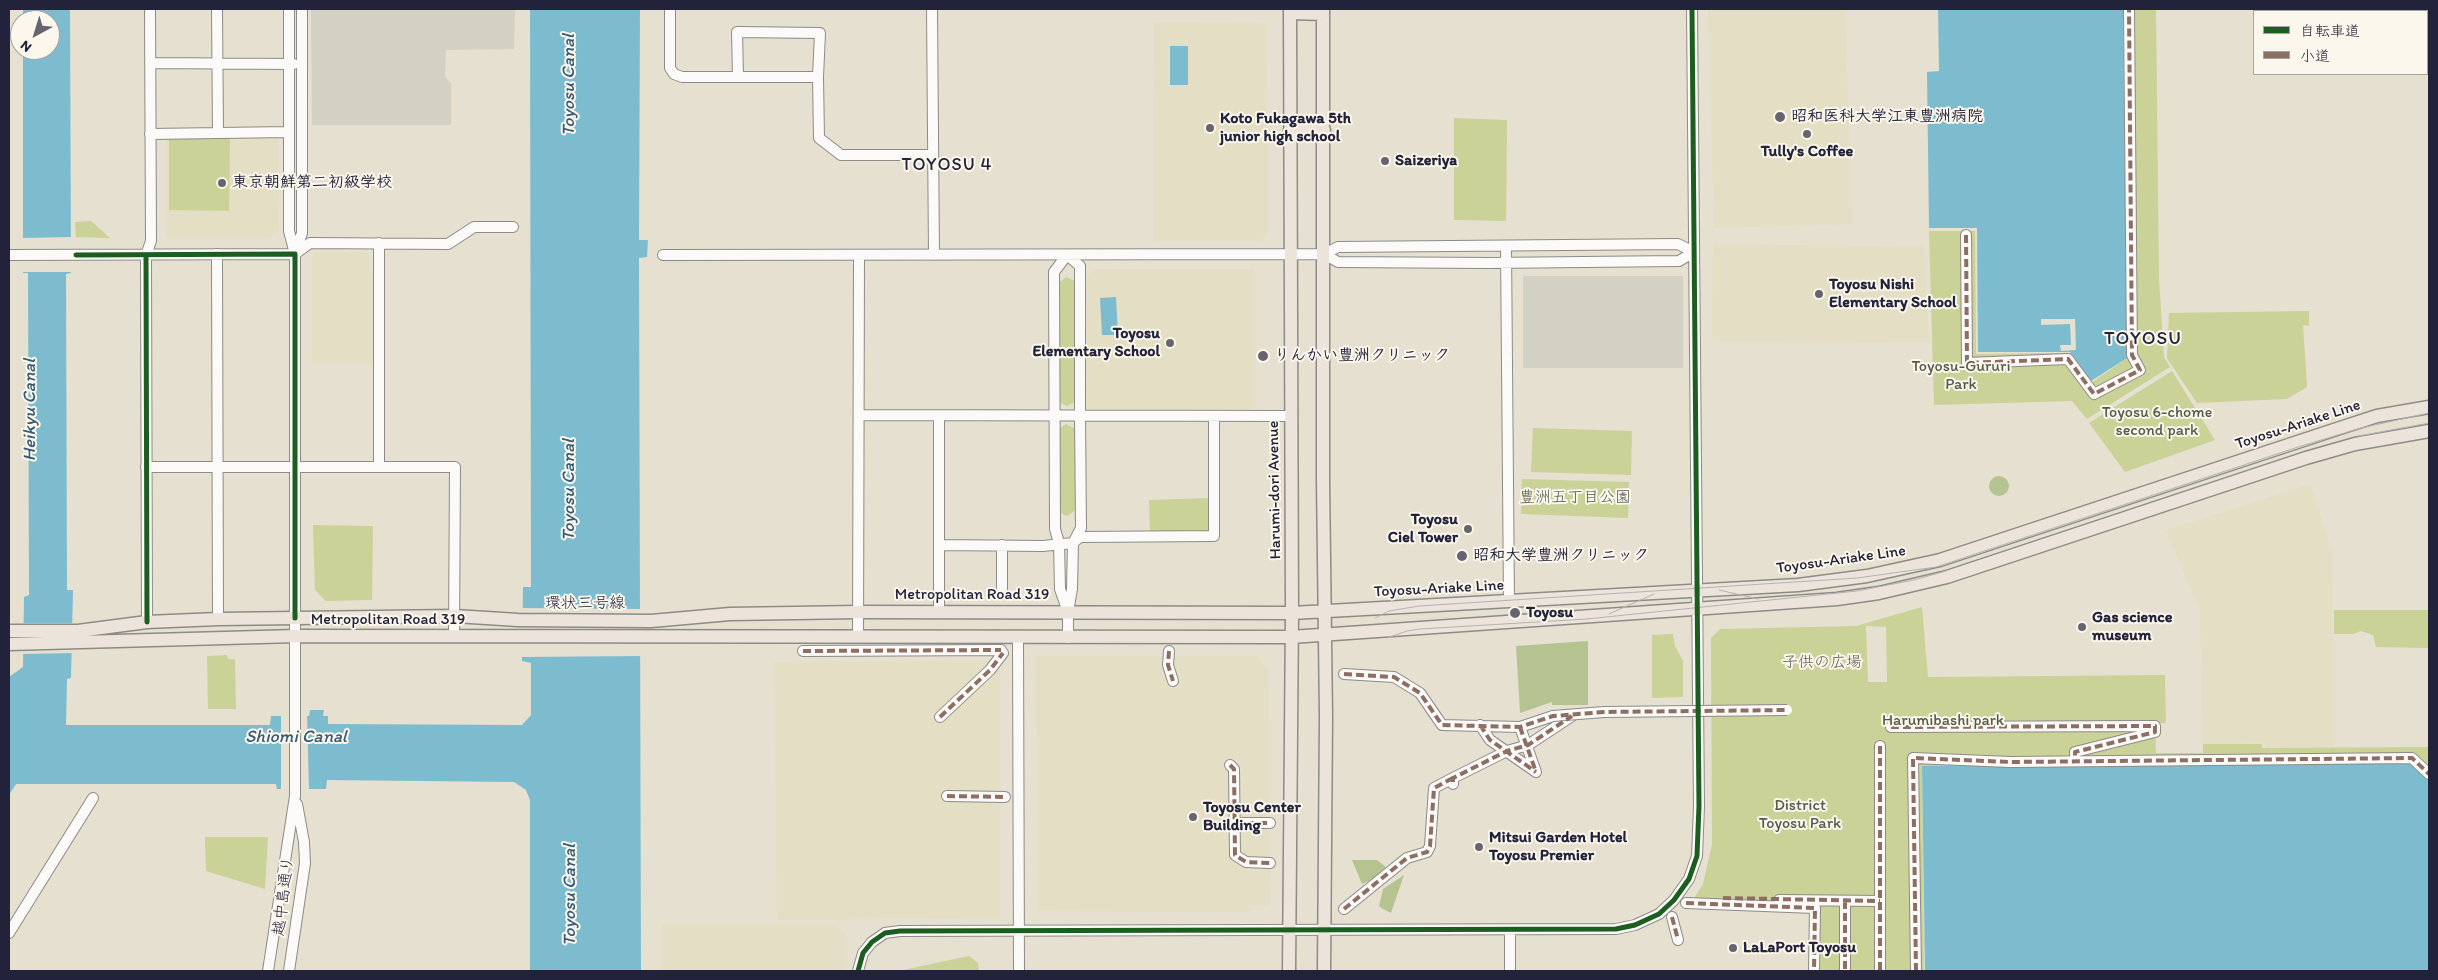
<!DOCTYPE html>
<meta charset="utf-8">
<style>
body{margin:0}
#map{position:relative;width:2438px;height:980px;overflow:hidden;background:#e5e0d0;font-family:Itim,"Klee One",sans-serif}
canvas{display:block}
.frame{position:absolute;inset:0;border:10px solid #22223b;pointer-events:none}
.legend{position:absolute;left:2253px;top:10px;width:175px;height:65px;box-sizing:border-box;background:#fbf7ec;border:1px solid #a4a2a5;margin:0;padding:6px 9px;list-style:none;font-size:15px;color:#22223b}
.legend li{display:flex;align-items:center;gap:10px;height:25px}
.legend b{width:25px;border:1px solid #a4a2a5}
.north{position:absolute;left:10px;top:10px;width:50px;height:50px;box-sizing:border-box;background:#fbf7ec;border:1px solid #a4a2a5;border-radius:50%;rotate:219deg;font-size:14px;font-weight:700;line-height:20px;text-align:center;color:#22223b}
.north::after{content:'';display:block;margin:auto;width:18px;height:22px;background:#66646f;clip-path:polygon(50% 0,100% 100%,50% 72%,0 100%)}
</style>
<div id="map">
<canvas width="2438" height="980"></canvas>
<div class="frame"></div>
<ul class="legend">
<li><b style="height:6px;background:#1b5e20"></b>自転車道</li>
<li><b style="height:6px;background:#8d6e63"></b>小道</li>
</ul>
<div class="north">N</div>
</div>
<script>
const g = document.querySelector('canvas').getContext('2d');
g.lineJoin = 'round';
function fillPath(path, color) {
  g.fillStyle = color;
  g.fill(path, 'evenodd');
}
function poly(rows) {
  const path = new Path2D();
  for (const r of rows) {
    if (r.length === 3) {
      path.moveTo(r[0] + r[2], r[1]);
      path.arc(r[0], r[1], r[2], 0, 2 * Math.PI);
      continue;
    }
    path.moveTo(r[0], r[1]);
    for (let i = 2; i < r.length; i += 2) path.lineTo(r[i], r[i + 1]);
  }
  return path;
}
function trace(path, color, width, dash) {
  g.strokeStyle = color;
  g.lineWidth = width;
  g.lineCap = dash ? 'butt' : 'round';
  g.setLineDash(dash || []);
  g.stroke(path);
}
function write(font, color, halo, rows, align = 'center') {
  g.font = font + ' Itim,"Klee One",sans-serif';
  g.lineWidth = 4;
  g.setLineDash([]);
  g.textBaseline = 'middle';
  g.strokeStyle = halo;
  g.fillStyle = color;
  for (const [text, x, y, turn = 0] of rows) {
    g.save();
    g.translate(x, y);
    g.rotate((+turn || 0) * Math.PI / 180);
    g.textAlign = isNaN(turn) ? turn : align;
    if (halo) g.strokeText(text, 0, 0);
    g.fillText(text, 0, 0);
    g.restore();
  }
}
fillPath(poly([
 [1708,9,1845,9,1852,224,1714,228],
 [1153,22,1267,23,1268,233,1260,241,1154,241],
 [278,136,279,229,270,238,166,238,166,137],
 [1713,244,1924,247,1929,343,1712,341],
 [316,252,367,252,370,256,370,272,374,272,374,364,312,364,312,257],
 [1095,269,1253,269,1253,409,1089,410,1086,407,1087,278],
 [2311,484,2332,552,2333,747,2265,748,2265,743,2203,744,2200,611,2166,530],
 [1036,656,1256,656,1268,668,1270,906,1251,905,1250,912,1038,911],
 [1000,661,1000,918,777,920,774,662],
 [662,924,835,924,845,933,845,971,662,971]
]), '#e3dec4');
fillPath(poly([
 [311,9,515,9,514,49,446,50,445,77,451,83,451,125,312,125],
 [1523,276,1683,276,1683,368,1523,368]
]), '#d3d1c3');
fillPath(poly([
 [2124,9,2156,9,2159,279,2164,357,2170,367,2087,419,2072,401,1934,405,1929,231,1975,231,1976,354,2069,353,2091,383,2127,358],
 [1454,118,1507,120,1506,221,1454,220],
 [169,138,230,138,229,211,169,210],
 [91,221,110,238,76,237,75,222],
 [1066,277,1075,281,1075,402,1067,406,1059,402,1057,284],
 [2309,311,2309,326,2303,325,2307,387,2287,399,2197,403,2167,358,2169,313],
 [2172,371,2215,440,2125,472,2089,423],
 [1066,424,1076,429,1077,509,1067,516,1062,514,1058,509,1059,429],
 [1533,428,1632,431,1631,475,1531,472],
 [1522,479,1629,482,1628,518,1521,514],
 [1209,498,1210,528,1207,531,1150,531,1149,500],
 [313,525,373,526,372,600,326,601,315,590],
 [1922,607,1928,677,2165,675,2166,723,2155,723,2156,753,2203,753,2203,744,2262,744,2262,748,2429,747,2429,778,2167,763,1922,766,1924,971,1819,971,1819,905,1690,905,1703,884,1712,844,1711,638,1720,629,1856,626],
 [1866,626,1886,627,1887,682,1868,682],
 [2334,610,2429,610,2429,648,2376,647,2373,635,2361,631,2353,634,2334,634],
 [1673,634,1675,646,1683,661,1683,697,1652,698,1652,635],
 [227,655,228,659,235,659,236,709,208,709,207,656],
 [205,837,268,837,265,889,206,871],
 [969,956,978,963,979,971,898,971]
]), '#cad297');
fillPath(poly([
 [1999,486,10],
 [1588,641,1588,705,1552,705,1552,702,1520,713,1516,646],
 [1352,860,1377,860,1386,867,1373,879,1362,884],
 [1404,875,1391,913,1383,909,1379,906,1383,889]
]), '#b5c391');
fillPath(poly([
 [23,9,70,9,71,273,66,274,67,590,73,590,71,678,67,679,66,725,270,725,271,716,309,716,310,710,324,710,323,716,328,716,328,724,522,725,531,715,531,663,522,661,523,587,531,587,530,9,640,9,639,240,648,240,647,257,639,258,641,971,530,971,530,800,526,790,514,782,327,780,326,789,277,789,276,784,16,784,9,795,9,677,23,667,24,597,29,595,28,273,23,273,23,50,50,50,50,20,23,20],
 [1938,9,2123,9,2127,358,2091,381,2070,352,1978,352,1977,228,1929,228,1927,72,1939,71],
 [1170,46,1188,46,1188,85,1170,85],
 [1116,297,1118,335,1102,335,1100,298],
 [2411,760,2429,778,2429,971,1925,971,1922,766]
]), '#7dbccf');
fillPath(poly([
 [73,237,73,272,20,272,21,238],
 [2041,319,2075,319,2076,350,2061,351,2060,345,2071,345,2070,324,2041,325],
 [520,608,643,609,643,656,521,657],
 [21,623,75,623,74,653,21,654],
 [307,712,309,791,281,791,281,713]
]), '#e5e0d0');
const minor = poly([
 [217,9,218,133],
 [670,9,670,68,674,74,682,77,818,77,819,138,841,155,932,155],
 [932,9,934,255],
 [150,63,294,64],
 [738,77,737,32,820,33,818,77],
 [150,134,289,132],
 [1966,235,1967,363,2068,359,2094,394,2140,370,2132,355,2129,9],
 [379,243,379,467],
 [1506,246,1509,601],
 [295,253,302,233,302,9],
 [217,254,218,619],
 [1324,254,1338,262,1488,263,1679,261,1694,252],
 [9,255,295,254,310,243,448,244,474,227,513,227],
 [663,255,1324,254,1338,247,1678,244,1694,252],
 [860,415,1291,416],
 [939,416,939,611],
 [146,467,455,467,454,637],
 [939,545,1043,546,1073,543,1080,537,1214,536,1214,416],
 [1002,545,1002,594],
 [147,622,146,255,151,241,150,9],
 [858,637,859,255],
 [1018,637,1019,971],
 [1068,638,1068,612,1072,589,1073,543,1081,528,1080,416,1080,266,1067,255,1054,272,1055,529,1059,543,1060,589,1068,612],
 [803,651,1001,650],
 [1169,651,1168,665,1173,681],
 [1344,674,1394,677,1420,693,1442,725,1520,727,1553,716],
 [940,717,990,670,1003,653],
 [1480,725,1490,740,1536,772],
 [1520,727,1536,772],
 [1891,727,2155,726,2155,732,2075,752,2075,760],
 [1880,746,1880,971],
 [1230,765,1234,769,1235,855,1246,862,1270,863],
 [1453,784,1453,778,1507,751,1528,745,1572,716],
 [947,796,1005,797],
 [1235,823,1270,823],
 [1779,900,1880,901],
 [1845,901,1845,971],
 [1686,903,1815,908,1814,971],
 [1344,909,1407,858,1427,852,1430,846,1434,788,1453,778],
 [1672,917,1678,940],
 [1510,930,1510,971],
 [9,933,93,798],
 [268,971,295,796,295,254,289,231,289,9],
 [289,971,305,863,304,842,297,804],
 [858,971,863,953,872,942,885,933,900,931,1616,929,1635,925,1659,914,1674,900,1689,879,1697,856,1699,806,1692,9],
 [1916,971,1913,758,2011,762,2412,758,2429,774]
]);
const major = poly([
 [1323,9,1323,480,1326,717,1324,971],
 [1290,13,1323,14],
 [1290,130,1324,130],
 [9,631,78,631,147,622,218,619,455,616,518,620,651,621,730,614,858,612,1292,613,1798,585,1867,576,1940,560,2343,427,2377,416,2429,407],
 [9,644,296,636,1291,637,1837,599,1879,593,1947,577,2306,458,2355,444,2429,431],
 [1289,971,1292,613,1290,9]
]);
trace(minor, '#8d8b86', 12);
trace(major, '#8d8b86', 15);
trace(minor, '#fbfaf8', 10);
trace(major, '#ece4db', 12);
trace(poly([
 [2359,436,2429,423],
 [1719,590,1758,599],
 [1609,614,1654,594],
 [1375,618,1389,611,1419,606,1857,578,1936,567,2301,446,2361,428,2429,413],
 [1387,638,1407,631,1420,629,1587,619,1857,591,1914,580,1946,571]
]), '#b3b2b3', 1);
const minorBridge = poly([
 [1553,716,1604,712,1787,710]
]);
trace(minorBridge, '#8d8b86', 12, []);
trace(minorBridge, '#fbfaf8', 10);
trace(poly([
 [1966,235,1967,363,2068,359,2094,394,2140,370,2132,355,2129,9],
 [803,651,1001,650],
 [1169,651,1168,665,1173,681],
 [1344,674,1394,677,1420,693,1442,725,1520,727,1553,716,1604,712,1787,710],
 [940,717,990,670,1003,653],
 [1480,725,1490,740,1536,772],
 [1520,727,1536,772],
 [1891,727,2155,726,2155,732,2075,752,2075,760],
 [1880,746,1880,971],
 [1230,765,1234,769,1235,855,1246,862,1270,863],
 [1453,782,1453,778,1507,751,1528,745,1572,716],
 [947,796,1005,797],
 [1235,823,1270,823],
 [1723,898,1880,901],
 [1845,901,1845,971],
 [1686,903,1815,908,1814,971],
 [1344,909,1407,858,1427,852,1430,846,1434,788,1453,778],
 [1672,917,1678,940],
 [1916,971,1913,758,2011,762,2412,758,2429,774]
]), '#8d6e63', 4, [8, 4]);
trace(poly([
 [76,255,295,254,295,618],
 [146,255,147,622],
 [858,971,863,953,872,942,885,933,900,931,1616,929,1635,925,1659,914,1674,900,1689,879,1697,856,1699,806,1692,9]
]), '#1b5e20', 5);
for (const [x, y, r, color] of [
 [1780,117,6,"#66646f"],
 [1210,128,5,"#66646f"],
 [1807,134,5,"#66646f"],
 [1385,161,5,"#66646f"],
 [222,183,5,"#66646f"],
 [1819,294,5,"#66646f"],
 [1170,343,5,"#66646f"],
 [1263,356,6,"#66646f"],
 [1468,529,5,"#66646f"],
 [1462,556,6,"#66646f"],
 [1515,613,6,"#66646f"],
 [2082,627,5,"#66646f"],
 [1193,817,5,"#66646f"],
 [1479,847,5,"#66646f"],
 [1733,948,5,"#66646f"]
]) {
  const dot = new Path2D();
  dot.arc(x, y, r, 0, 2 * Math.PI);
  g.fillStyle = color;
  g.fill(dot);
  trace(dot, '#fbf7ec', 2);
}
write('bold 16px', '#22223b', '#fbf7ec', [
 ["昭和医科大学江東豊洲病院",1791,117],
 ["Koto Fukagawa 5th",1220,119],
 ["junior high school",1220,137],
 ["Tully's Coffee",1807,152,"center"],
 ["Saizeriya",1395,161],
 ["東京朝鮮第二初級学校",232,183],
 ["Toyosu Nishi",1829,285],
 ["Elementary School",1829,303],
 ["Toyosu",1160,334,"right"],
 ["Elementary School",1160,352,"right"],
 ["りんかい豊洲クリニック",1274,356],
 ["Toyosu",1458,520,"right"],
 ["Ciel Tower",1458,538,"right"],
 ["昭和大学豊洲クリニック",1473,556],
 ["Toyosu",1526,613],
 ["Gas science",2092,618],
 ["museum",2092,636],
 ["Toyosu Center",1203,808],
 ["Building",1203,826],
 ["Mitsui Garden Hotel",1489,838],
 ["Toyosu Premier",1489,856],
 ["LaLaPort Toyosu",1743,948]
], 'left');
write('16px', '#555b4b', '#fbf7ec', [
 ["Toyosu-Gururi",1961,367],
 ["Park",1961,385],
 ["Toyosu 6-chome",2157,413],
 ["second park",2157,431],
 ["豊洲五丁目公園",1575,498],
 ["子供の広場",1822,663],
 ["Harumibashi park",1943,721],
 ["District",1800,806],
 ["Toyosu Park",1800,824]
]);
write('16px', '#22223b', '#fbf7ec', [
 ["Toyosu-Ariake Line",2298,425,-18],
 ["Harumi-dori Avenue",1275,490,-91],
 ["Toyosu-Ariake Line",1841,560,-8],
 ["Toyosu-Ariake Line",1439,589,-3],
 ["Metropolitan Road 319",972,595],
 ["環状三号線",585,604],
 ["Metropolitan Road 319",388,620],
 ["越中島通り",284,896,-83]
]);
write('italic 18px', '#355a76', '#fbf7ec', [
 ["Toyosu Canal",569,85,-90],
 ["Heikyu Canal",30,410,-90],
 ["Toyosu Canal",569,490,-90],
 ["Shiomi Canal",296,737],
 ["Toyosu Canal",570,895,-90]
]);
g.letterSpacing = '1px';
write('18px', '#22223b', '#fbf7ec', [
 ["TOYOSU 4",947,165]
]);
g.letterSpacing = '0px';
g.letterSpacing = '1px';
write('19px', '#22223b', '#fbf7ec', [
 ["TOYOSU",2143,339]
]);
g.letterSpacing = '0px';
</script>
